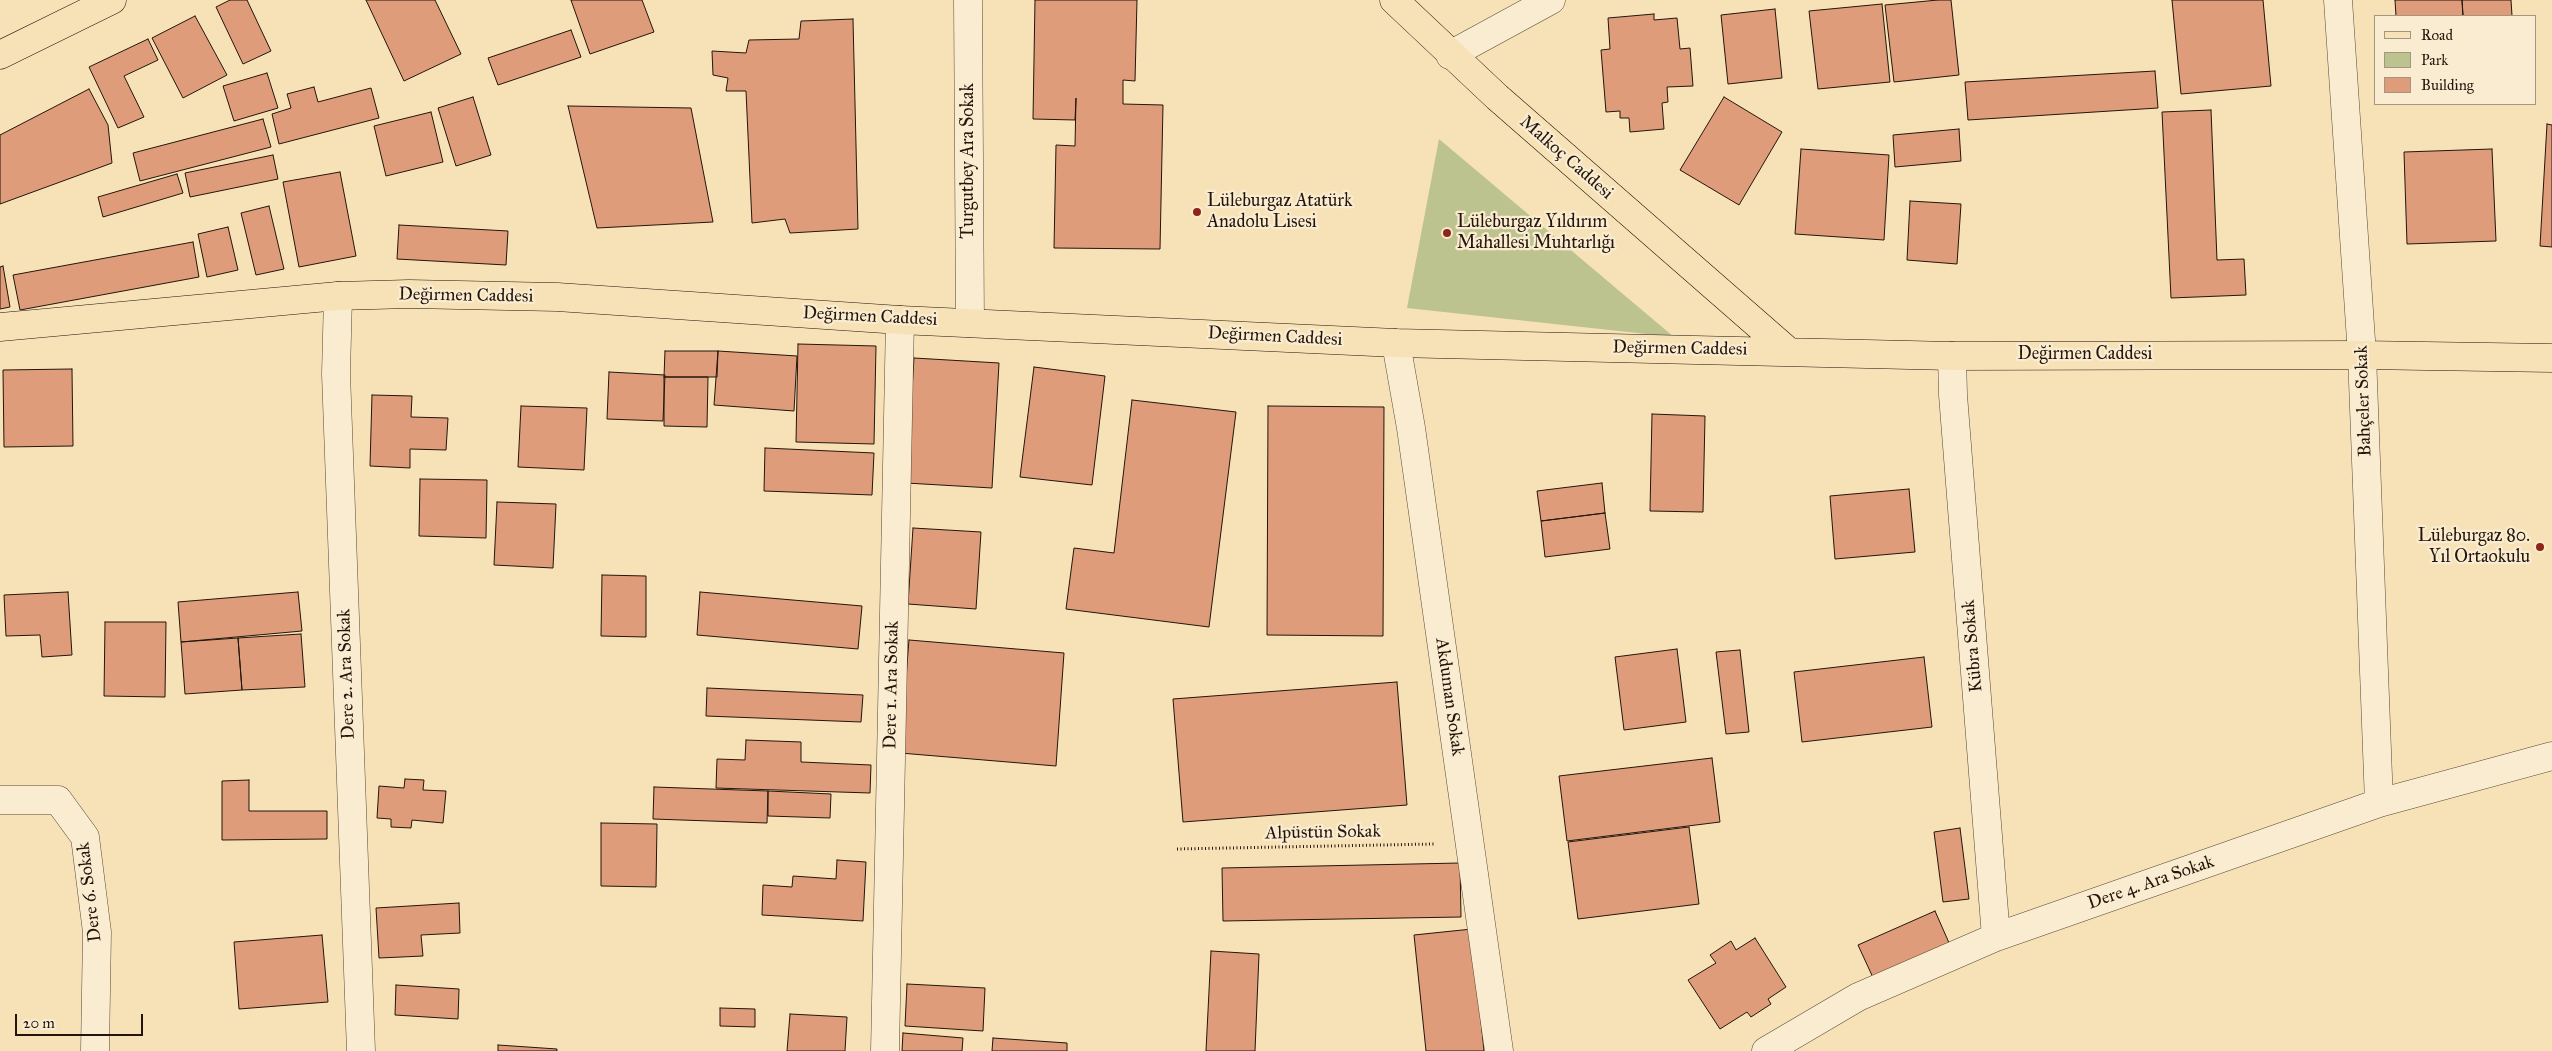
<!DOCTYPE html>
<meta charset="utf-8">
<style>
body{margin:0}
#map{position:relative;width:2552px;height:1051px;overflow:hidden;background:#f7e2b7;font-family:"IM FELL Great Primer",serif}
canvas{display:block}
.legend{position:absolute;left:2374px;top:15px;width:162px;height:90px;box-sizing:border-box;background:#faecd0;border:1px solid #a49681;margin:0;padding:6px 9px;list-style:none;font-size:15px;color:#23150b}
.legend li{display:flex;align-items:center;gap:10px;height:25px}
.legend b{width:25px;border:1px solid #a49681}
.scale{position:absolute;left:15px;top:1014px;width:128px;height:22px;box-sizing:border-box;border:2px solid #23150b;border-top:0;padding-left:6px;font-size:15px;line-height:18px;white-space:nowrap;color:#23150b;-webkit-text-stroke:4px #faecd0;paint-order:stroke}
</style>
<div id="map">
<canvas width="2552" height="1051"></canvas>
<ul class="legend">
<li><b style="height:6px;background:#f7e2b7"></b>Road</li>
<li><b style="height:14px;background:#bdc38e"></b>Park</li>
<li><b style="height:14px;background:#de9c7b"></b>Building</li>
</ul>
<div class="scale">20 m</div>
</div>
<script>
const g = document.querySelector('canvas').getContext('2d');
g.lineJoin = 'round';
function fillPath(path, color) {
  g.fillStyle = color;
  g.fill(path, 'evenodd');
}
function poly(rows) {
  const path = new Path2D();
  for (const r of rows) {
    path.moveTo(r[0], r[1]);
    for (let i = 2; i < r.length; i += 2) path.lineTo(r[i], r[i + 1]);
  }
  return path;
}
function trace(path, color, width, dash) {
  g.strokeStyle = color;
  g.lineWidth = width;
  g.lineCap = dash ? 'butt' : 'round';
  g.setLineDash(dash || []);
  g.stroke(path);
}
function write(font, color, halo, rows, align = 'center') {
  g.font = font + ' "IM FELL Great Primer",serif';
  g.lineWidth = 4.5;
  g.setLineDash([]);
  g.textBaseline = 'middle';
  g.strokeStyle = halo;
  g.fillStyle = color;
  for (const [text, x, y, turn = 0] of rows) {
    g.save();
    g.translate(x, y);
    g.rotate((+turn || 0) * Math.PI / 180);
    g.textAlign = isNaN(turn) ? turn : align;
    if (halo) g.strokeText(text, 0, 0);
    g.fillText(text, 0, 0);
    g.restore();
  }
}
fillPath(poly([
 [1439,139,1674,337,1407,308]
]), '#bdc38e');
const building = poly([
 [230,0,247,0,271,51,243,64,216,7,230,0],
 [366,0,435,0,461,54,404,81,366,0],
 [571,0,642,0,654,32,590,54,571,0],
 [1035,0,1137,0,1135,81,1123,80,1123,104,1163,105,1160,249,1054,248,1056,145,1075,146,1076,98,1075,120,1033,119,1035,0],
 [1938,0,1951,0,1959,75,1894,82,1885,5,1938,0],
 [2172,0,2263,0,2271,86,2181,94,2172,0],
 [2395,0,2462,0,2463,16,2396,16,2395,0],
 [2462,0,2511,0,2512,16,2463,16,2462,0],
 [1882,4,1890,82,1818,89,1809,11,1882,4],
 [1775,9,1782,78,1728,84,1721,15,1775,9],
 [1654,14,1654,20,1677,18,1680,49,1690,48,1693,86,1667,87,1668,102,1662,103,1664,129,1630,132,1629,118,1620,118,1620,111,1606,112,1601,50,1610,49,1608,18,1654,14],
 [195,16,227,75,183,98,152,38,195,16],
 [853,19,858,229,790,233,785,219,752,223,746,91,726,91,728,78,713,75,712,51,746,53,749,40,799,39,801,21,853,19],
 [571,30,581,57,498,85,488,58,571,30],
 [148,39,158,60,124,76,144,117,118,128,89,67,148,39],
 [2155,71,2158,108,1968,120,1965,82,2155,71],
 [267,73,278,108,234,121,223,86,267,73],
 [314,87,318,102,371,88,379,118,279,144,272,114,291,108,287,94,314,87],
 [89,89,108,125,112,163,0,204,0,135,89,89],
 [473,97,491,155,456,166,438,108,473,97],
 [1724,97,1782,132,1739,205,1680,170,1724,97],
 [568,106,691,108,713,222,597,228,568,106],
 [2211,110,2217,260,2244,259,2246,295,2171,298,2162,112,2211,110],
 [431,112,443,162,386,176,374,126,431,112],
 [263,119,271,147,140,181,133,153,263,119],
 [2547,124,2552,125,2552,247,2540,246,2547,124],
 [1959,129,1961,161,1895,167,1893,135,1959,129],
 [1801,149,1889,155,1884,240,1795,234,1801,149],
 [2492,149,2496,241,2407,244,2404,152,2492,149],
 [273,155,278,179,190,197,185,173,273,155],
 [340,172,356,256,299,267,283,182,340,172],
 [177,174,183,193,103,217,98,197,177,174],
 [1910,201,1961,204,1957,264,1907,260,1910,201],
 [269,206,284,269,256,275,241,213,269,206],
 [399,225,508,231,506,265,397,259,399,225],
 [228,227,238,270,207,277,198,234,228,227],
 [193,242,199,277,20,310,13,275,193,242],
 [3,266,10,307,0,309,0,267,3,266],
 [798,344,876,346,874,444,796,442,798,344],
 [665,351,718,351,717,377,664,377,665,351],
 [718,351,797,356,794,411,714,405,718,351],
 [914,358,999,363,992,488,906,483,914,358],
 [1034,367,1105,376,1092,485,1020,477,1034,367],
 [72,369,73,446,4,447,3,370,72,369],
 [609,372,665,375,663,421,607,419,609,372],
 [664,377,708,377,707,427,664,426,664,377],
 [372,395,412,396,411,417,448,418,446,450,410,449,410,468,370,466,372,395],
 [1132,400,1236,412,1209,627,1066,609,1074,548,1114,553,1132,400],
 [521,406,587,408,584,470,518,467,521,406],
 [1268,406,1384,407,1383,636,1267,635,1268,406],
 [1652,414,1705,416,1703,512,1650,511,1652,414],
 [765,448,874,453,872,495,764,491,765,448],
 [420,479,487,480,486,538,419,536,420,479],
 [1602,483,1605,513,1541,521,1537,491,1602,483],
 [1909,489,1915,552,1835,559,1830,496,1909,489],
 [497,502,556,504,553,568,494,565,497,502],
 [1605,513,1610,549,1545,557,1541,521,1605,513],
 [913,528,981,532,976,609,908,604,913,528],
 [602,575,646,576,646,637,601,636,602,575],
 [68,592,72,655,42,657,40,635,6,636,4,595,68,592],
 [298,592,302,631,181,642,178,602,298,592],
 [700,592,862,606,858,649,697,635,700,592],
 [105,622,166,622,165,697,104,696,105,622],
 [301,634,305,687,242,690,238,638,301,634],
 [238,638,242,690,185,694,181,642,238,638],
 [909,640,1064,653,1056,766,900,753,909,640],
 [1677,649,1686,722,1624,730,1615,657,1677,649],
 [1740,650,1749,732,1726,734,1716,652,1740,650],
 [1924,657,1932,727,1802,742,1794,672,1924,657],
 [1397,682,1407,805,1183,822,1173,699,1397,682],
 [707,688,863,695,861,722,706,716,707,688],
 [746,740,801,742,801,762,871,765,870,793,716,788,717,759,745,760,746,740],
 [1712,758,1720,822,1567,841,1559,776,1712,758],
 [405,779,424,780,423,790,446,791,443,823,412,820,411,828,391,827,391,819,377,818,379,786,404,788,405,779],
 [249,780,249,811,327,811,327,839,222,840,222,781,249,780],
 [654,787,768,791,767,823,653,819,654,787],
 [768,791,831,794,830,818,768,816,768,791],
 [601,823,657,824,656,887,601,886,601,823],
 [1689,827,1699,904,1578,919,1568,842,1689,827],
 [1960,828,1969,899,1943,902,1934,832,1960,828],
 [837,860,866,862,863,921,762,915,763,885,792,887,793,876,836,879,837,860],
 [1460,863,1461,917,1223,921,1222,868,1460,863],
 [459,903,460,933,421,935,423,956,379,958,376,908,459,903],
 [1935,911,1957,961,1881,995,1858,945,1935,911],
 [1472,929,1484,1051,1426,1051,1414,935,1472,929],
 [322,935,328,1002,239,1009,234,942,322,935],
 [1755,938,1786,987,1768,999,1771,1004,1751,1017,1747,1012,1720,1029,1688,980,1716,963,1710,955,1731,941,1736,950,1755,938],
 [1211,951,1259,954,1255,1051,1206,1051,1211,951],
 [907,984,985,988,983,1031,905,1026,907,984],
 [396,985,459,989,458,1019,395,1015,396,985],
 [720,1008,755,1009,755,1027,720,1026,720,1008],
 [790,1014,847,1017,845,1051,787,1051,790,1014],
 [903,1033,963,1038,962,1051,902,1051,903,1033],
 [993,1038,1067,1043,1067,1051,992,1051,993,1038],
 [498,1045,557,1049,557,1051,498,1051,498,1045]
]);
fillPath(building, '#de9c7b');
trace(building, '#23150b', 1);
const minor = poly([
 [968,0,970,323],
 [2338,0,2362,355,2379,803],
 [1450,55,1551,0],
 [338,296,336,374,361,1051],
 [1396,343,1411,428,1499,1051],
 [1952,356,1953,395,1996,937],
 [0,800,58,800,85,837,97,932,95,1051],
 [885,1051,900,320],
 [1766,1051,1858,997,1996,937,2379,803,2552,756]
]);
const major = poly([
 [1394,0,1497,97,1788,351],
 [0,55,112,0],
 [0,327,338,296,409,294,557,297,900,320,1396,343,1952,356,2362,355,2552,358]
]);
trace(minor, '#584836', 29);
trace(major, '#23150b', 29);
trace(poly([
 [1177,849,1434,844]
]), '#23150b', 3, [1, 2.5]);
trace(minor, '#faecd0', 28);
trace(major, '#f7e2b7', 28);
for (const [x, y, r, color] of [
 [1197,212,5,"#8f2418"],
 [1447,233,5,"#8f2418"],
 [2540,547,5,"#8f2418"]
]) {
  const dot = new Path2D();
  dot.arc(x, y, r, 0, 2 * Math.PI);
  g.fillStyle = color;
  g.fill(dot);
  trace(dot, '#faecd0', 2);
}
write('18px', '#23150b', '#faecd0', [
 ["Malkoç Caddesi",1566,158,41],
 ["Turgutbey Ara Sokak",969,161,-90],
 ["Değirmen Caddesi",466,296,1],
 ["Değirmen Caddesi",870,317,3],
 ["Değirmen Caddesi",1275,337,3],
 ["Değirmen Caddesi",1680,349,1],
 ["Değirmen Caddesi",2085,355],
 ["Bahçeler Sokak",2364,401,-92],
 ["Kübra Sokak",1973,646,-95],
 ["Dere 2. Ara Sokak",347,674,-92],
 ["Dere 1. Ara Sokak",892,685,-89],
 ["Akduman Sokak",1449,697,82],
 ["Alpüstün Sokak",1323,833,-1],
 ["Dere 4. Ara Sokak",2151,883,-19],
 ["Dere 6. Sokak",90,892,-97]
]);
write('18px', '#23150b', '#faecd0', [
 ["Lüleburgaz Atatürk",1207,202],
 ["Anadolu Lisesi",1207,223],
 ["Lüleburgaz Yıldırım",1457,223],
 ["Mahallesi Muhtarlığı",1457,244],
 ["Lüleburgaz 80.",2530,537,"right"],
 ["Yıl Ortaokulu",2530,558,"right"]
], 'left');
</script>
